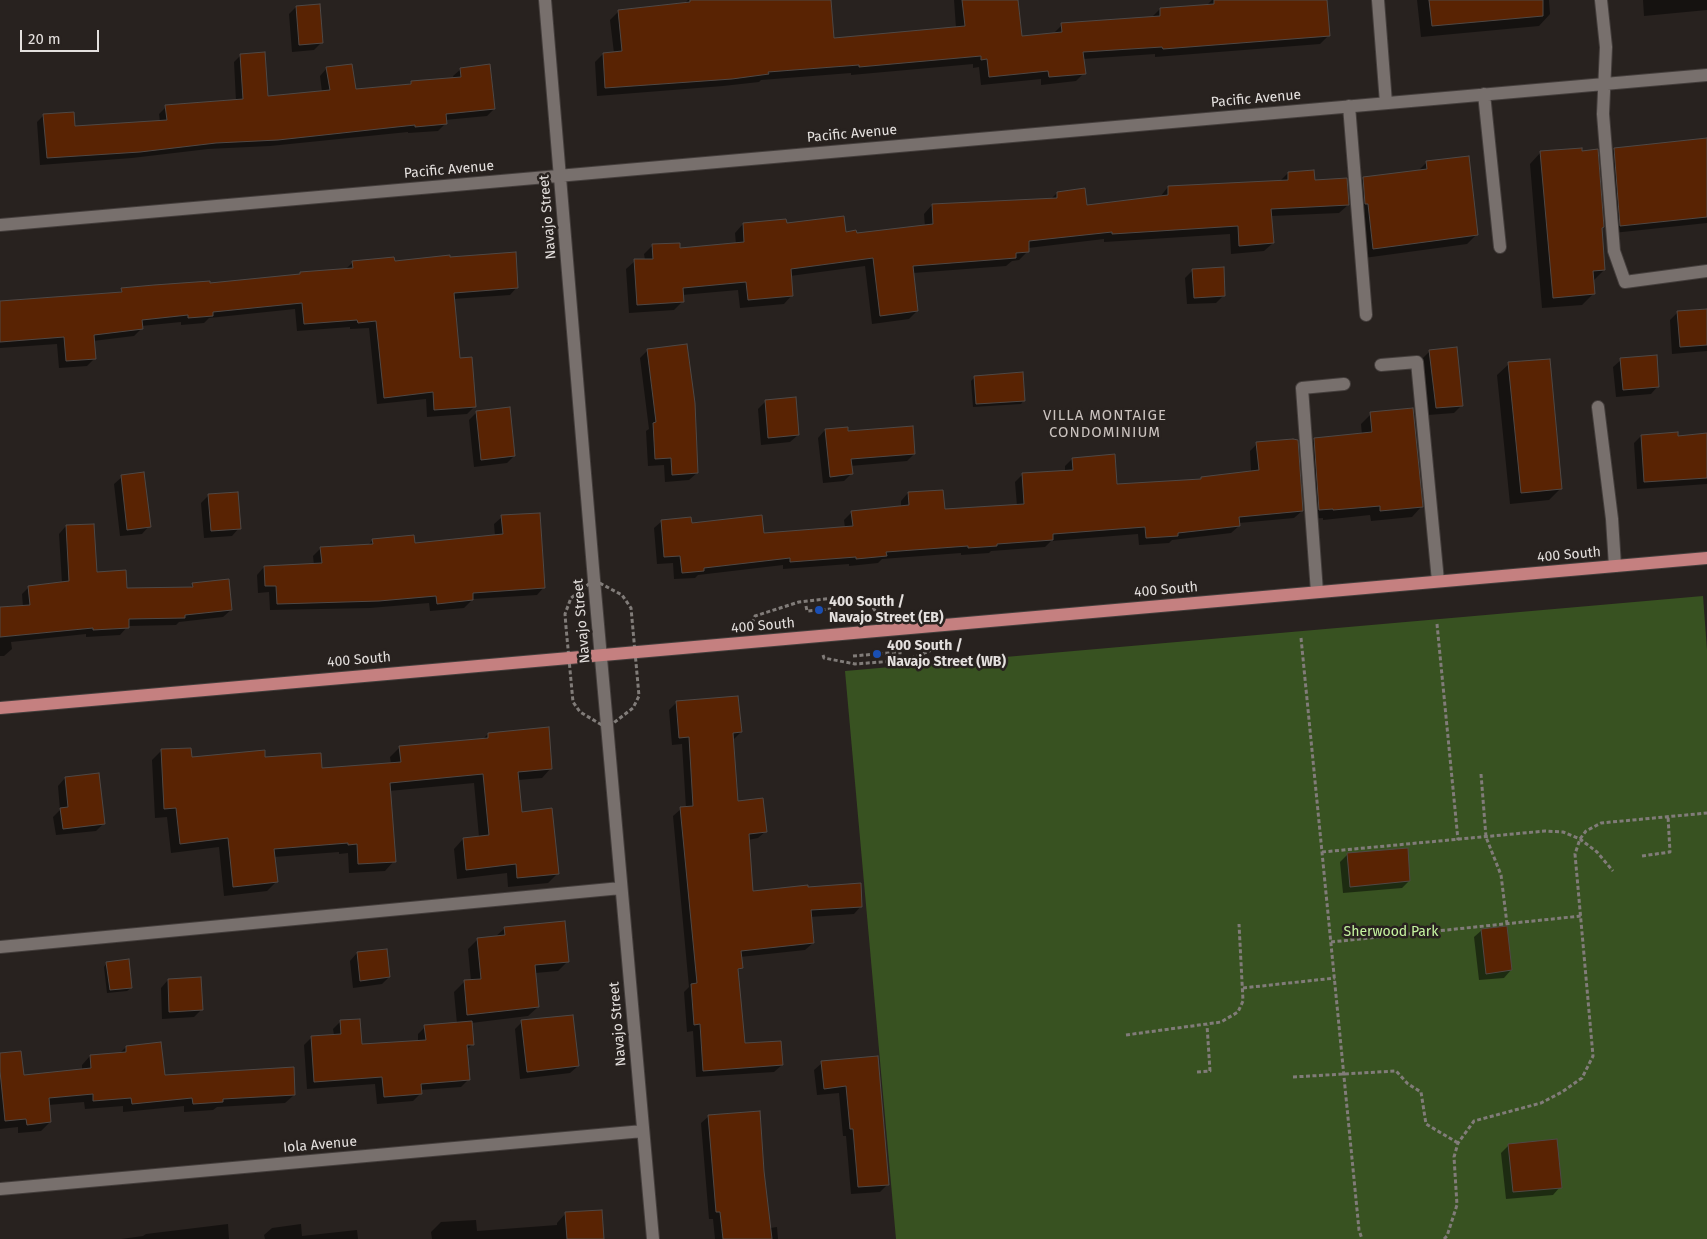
<!DOCTYPE html>
<style>
body{margin:0}
#map{position:relative;width:1707px;height:1239px;overflow:hidden;background:#28221f;font-family:"Fira Sans",sans-serif}
canvas{display:block}
.scale{position:absolute;left:20px;top:30px;width:79px;height:22px;box-sizing:border-box;border:2px solid #e4e0de;border-top:0;padding-left:6px;font-size:15px;line-height:18px;white-space:nowrap;color:#e4e0de;-webkit-text-stroke:4px #28221f;paint-order:stroke}
</style>
<div id="map">
<canvas width="1707" height="1239"></canvas>
<div class="scale">20 m</div>
</div>
<script>
const g = document.querySelector('canvas').getContext('2d');
g.lineJoin = 'round';
function fillPath(path, color) {
  g.fillStyle = color;
  g.fill(path, 'evenodd');
}
function poly(rows) {
  const path = new Path2D();
  for (const r of rows) {
    path.moveTo(r[0], r[1]);
    for (let i = 2; i < r.length; i += 2) path.lineTo(r[i], r[i + 1]);
  }
  return path;
}
function trace(path, color, width, dash) {
  g.strokeStyle = color;
  g.lineWidth = width;
  g.lineCap = dash ? 'butt' : 'round';
  g.setLineDash(dash || []);
  g.stroke(path);
}
function write(font, color, halo, rows, align = 'center') {
  g.font = font + ' "Fira Sans",sans-serif';
  g.lineWidth = 5;
  g.setLineDash([]);
  g.textBaseline = 'middle';
  g.strokeStyle = halo;
  g.fillStyle = color;
  for (const [text, x, y, turn = 0] of rows) {
    g.save();
    g.translate(x, y);
    g.rotate((+turn || 0) * Math.PI / 180);
    g.textAlign = isNaN(turn) ? turn : align;
    if (halo) g.strokeText(text, 0, 0);
    g.fillText(text, 0, 0);
    g.restore();
  }
}
fillPath(poly([
 [1703,596,1707,650,1707,1239,896,1239,845,671]
]), '#385221');
fillPath(poly([
 [688,0,830,0,833,39,956,28,954,0,987,0,1020,37,1054,33,1062,25,1152,17,1160,9,1206,6,1212,0,1326,0,1329,35,1320,44,1155,57,1155,54,1083,59,1084,73,1076,81,1041,85,1041,79,981,85,979,67,973,68,973,64,851,75,851,73,761,80,759,82,723,86,597,96,595,62,603,54,614,53,610,20,618,12,684,4],
 [1417,0,1549,0,1550,14,1539,26,1421,37],
 [1643,0,1707,0,1707,10,1644,16],
 [296,7,322,42,314,50,292,52,289,14],
 [241,55,267,98,322,92,320,76,327,68,355,91,408,85,411,82,454,79,453,76,461,69,494,109,487,116,445,120,446,123,438,131,408,133,408,132,270,146,208,149,132,158,40,165,37,122,44,115,74,127,160,122,159,114,166,107,236,101,234,62],
 [1707,140,1707,223,1613,233,1607,156,1614,149],
 [1541,152,1600,229,1604,270,1592,282,1593,294,1582,305,1542,308,1530,164],
 [1427,162,1477,234,1467,244,1364,258,1354,188,1364,178,1417,172],
 [1288,173,1314,181,1348,205,1339,213,1271,216,1273,243,1264,251,1231,254,1230,234,1104,242,1104,239,1028,248,1028,251,1019,260,1012,261,1006,266,913,273,917,311,909,319,872,324,865,266,790,276,792,295,784,304,740,308,738,290,682,295,682,302,674,310,629,313,626,269,635,261,645,260,644,254,653,245,679,250,736,244,735,233,743,224,786,225,855,234,925,227,924,214,932,205,1051,199,1057,193,1086,207,1160,197,1168,187,1279,182],
 [353,262,394,262,517,287,510,295,453,299,459,359,474,407,467,414,427,417,426,399,377,404,369,328,350,329,350,327,297,331,295,309,209,318,204,323,181,325,181,322,141,326,141,329,134,336,93,341,95,358,87,366,59,368,57,344,0,348,0,302,118,294,122,290,209,285,298,276,301,273,345,270],
 [1193,270,1224,295,1216,303,1187,304,1185,278],
 [1707,310,1707,351,1672,354,1670,320,1677,313],
 [647,351,697,473,689,480,665,482,664,465,648,466,646,431,649,429,640,358],
 [1430,351,1462,405,1454,413,1428,415,1422,359],
 [1621,360,1658,386,1651,394,1616,397,1613,367],
 [1509,364,1560,489,1549,500,1510,504,1497,375],
 [975,377,1024,400,1021,404,973,407,971,381],
 [766,401,798,435,790,442,761,445,758,409],
 [477,412,514,456,507,463,474,467,469,420],
 [1371,414,1421,507,1412,517,1371,521,1370,515,1323,520,1323,518,1310,519,1304,449,1314,439,1362,435,1361,424],
 [825,430,847,432,914,454,907,461,850,466,851,474,844,481,823,483,818,438],
 [1707,434,1707,484,1637,489,1634,443,1641,436,1677,438],
 [1257,444,1302,511,1294,518,1239,523,1239,526,1231,533,1172,540,1169,543,1139,545,1138,534,1051,541,1045,547,991,551,989,553,961,555,961,553,882,559,878,563,849,566,849,564,783,569,783,565,698,575,695,578,674,579,673,563,657,564,654,528,662,521,763,534,845,528,844,520,852,512,901,507,901,501,908,493,944,511,1017,506,1015,482,1023,474,1065,472,1065,466,1072,459,1116,486,1199,481,1202,478,1251,472,1250,451],
 [122,477,149,526,142,534,120,536,114,484],
 [209,495,239,528,232,536,204,538,201,503],
 [502,517,544,587,537,595,473,599,464,608,430,611,429,603,370,608,270,610,269,592,258,593,257,575,264,567,314,565,313,556,321,548,368,545,373,540,414,544,495,536,494,524],
 [66,526,96,574,126,590,189,589,193,584,231,610,223,617,179,622,176,625,128,626,120,635,86,637,86,634,11,642,12,649,4,656,0,656,0,609,23,607,22,594,29,587,62,583,59,534],
 [677,702,741,732,733,740,736,802,766,831,758,838,748,840,752,893,861,906,854,914,810,917,813,943,805,950,740,957,741,968,737,972,743,1045,782,1065,774,1072,696,1077,693,1031,687,1032,684,992,689,987,673,816,681,809,686,808,682,744,672,745,669,710],
 [488,734,551,768,542,778,518,780,521,813,558,873,548,883,508,887,507,873,457,879,454,849,463,839,479,837,474,783,389,791,394,861,385,871,349,873,348,853,339,854,339,852,274,857,276,882,267,891,224,896,219,847,171,853,167,817,155,818,152,760,161,751,191,758,264,758,321,769,391,764,390,757,400,747,483,739],
 [65,778,103,824,96,831,56,835,53,817,60,810,58,786],
 [1348,854,1409,881,1402,888,1343,893,1340,862],
 [505,928,568,961,558,971,535,973,538,1007,528,1016,471,1023,473,1044,466,1050,469,1079,461,1087,420,1090,420,1094,413,1101,377,1104,375,1084,307,1089,304,1045,312,1037,334,1035,333,1029,341,1021,361,1046,418,1041,418,1034,425,1027,457,1024,454,992,464,982,471,981,468,949,478,939,495,937],
 [1482,930,1511,970,1504,978,1479,980,1474,937],
 [386,950,389,977,382,984,353,988,350,961,357,953],
 [107,963,131,988,127,991,107,993,104,967],
 [168,980,201,1010,194,1017,162,1019,161,988],
 [522,1022,578,1066,570,1073,520,1079,515,1029],
 [126,1047,164,1076,294,1095,285,1103,217,1107,213,1110,184,1112,184,1106,123,1112,123,1106,85,1109,84,1102,48,1105,50,1122,41,1131,18,1133,18,1127,0,1129,0,1054,23,1076,82,1070,82,1065,90,1056,119,1054],
 [877,1057,888,1184,880,1192,851,1194,846,1136,843,1136,839,1093,817,1095,814,1070,822,1063],
 [709,1116,763,1171,770,1228,777,1227,778,1239,715,1239,713,1219,709,1219,701,1123],
 [1509,1145,1560,1187,1553,1195,1506,1199,1501,1153],
 [566,1213,603,1239,432,1239,431,1232,441,1222,476,1220,477,1231,557,1225,557,1223],
 [228,1224,229,1239,121,1239,143,1236,146,1234],
 [301,1224,302,1236,357,1230,358,1239,265,1239,264,1235,272,1228]
]), '#0007');
const building = poly([
 [690,0,831,0,834,38,965,26,962,0,1018,0,1022,36,1062,32,1061,23,1160,16,1160,8,1214,4,1214,0,1327,0,1330,36,1163,49,1162,47,1083,52,1086,74,1049,77,1048,71,989,77,987,59,981,60,981,56,859,67,859,65,768,72,769,74,732,79,605,88,603,53,622,51,618,10,690,2,690,0],
 [1429,0,1543,0,1543,16,1432,26,1429,0],
 [320,4,323,43,299,45,296,6,320,4],
 [265,52,268,96,330,90,326,67,352,64,356,89,411,84,411,81,461,77,460,68,490,64,495,109,446,114,447,124,415,127,415,125,278,140,216,143,140,152,47,158,43,114,74,112,75,126,167,120,165,105,243,99,240,54,265,52],
 [1707,138,1707,217,1620,226,1614,148,1707,138],
 [1582,148,1582,151,1598,149,1604,227,1602,228,1605,270,1593,271,1595,294,1553,298,1540,151,1582,148],
 [1469,156,1478,235,1373,249,1368,204,1365,204,1363,177,1427,169,1426,161,1469,156],
 [1314,170,1315,180,1347,178,1349,205,1271,209,1274,243,1239,246,1238,226,1112,234,1112,232,1029,241,1029,252,1016,253,1016,258,913,266,918,311,880,316,873,258,791,269,793,296,748,300,746,282,683,288,684,302,637,305,634,259,653,259,652,244,680,243,680,248,744,242,743,223,786,219,787,223,844,216,846,232,856,230,857,233,933,224,932,204,1057,198,1057,192,1085,188,1087,205,1168,195,1168,186,1288,180,1288,172,1314,170],
 [516,252,518,288,454,293,460,358,472,357,476,407,434,410,433,392,384,398,376,321,358,323,357,320,304,324,302,303,213,312,213,316,188,318,188,315,142,320,143,329,94,335,96,359,66,361,64,337,0,342,0,301,122,292,121,288,154,285,210,281,210,283,300,274,300,272,353,268,352,261,394,257,395,261,450,255,450,257,516,252],
 [1224,267,1225,296,1194,298,1192,269,1224,267],
 [1707,309,1707,345,1680,347,1677,311,1707,309],
 [687,344,695,403,698,473,672,475,671,458,655,459,653,423,656,422,647,349,687,344],
 [1457,347,1463,406,1436,408,1429,350,1457,347],
 [1657,355,1659,387,1623,390,1620,358,1657,355],
 [1550,359,1562,489,1521,493,1508,362,1550,359],
 [1023,372,1025,401,976,404,974,376,1023,372],
 [796,397,799,435,768,438,765,400,796,397],
 [510,407,515,456,481,460,476,411,510,407],
 [1413,408,1423,507,1380,511,1380,506,1333,510,1333,509,1319,510,1314,438,1372,432,1370,412,1413,408],
 [913,426,915,454,851,459,853,474,830,477,825,429,848,427,848,431,913,426],
 [1678,432,1678,436,1707,433,1707,478,1644,482,1641,435,1678,432],
 [1293,439,1298,440,1303,511,1239,517,1240,526,1178,533,1178,536,1146,538,1145,527,1053,534,1053,540,997,544,997,546,968,548,968,546,886,552,887,556,856,559,856,557,790,562,790,558,704,568,704,571,682,573,680,556,664,557,661,520,691,517,692,523,762,515,764,533,853,526,851,511,909,505,908,492,943,490,945,509,1024,504,1022,473,1073,470,1072,458,1115,454,1117,484,1201,479,1201,477,1259,470,1256,442,1293,439],
 [144,472,151,527,127,530,121,475,144,472],
 [238,492,241,529,211,531,208,494,238,492],
 [540,513,545,588,473,593,473,600,437,604,436,596,379,601,277,604,276,586,265,586,264,566,322,563,320,547,373,544,372,539,414,535,415,543,503,534,501,515,540,513],
 [94,524,97,572,126,570,127,588,193,587,192,583,229,579,232,610,185,615,185,618,129,619,129,628,93,630,93,628,0,637,0,607,30,605,28,586,69,581,66,525,94,524],
 [738,696,742,732,733,733,738,801,763,798,767,832,749,834,753,891,808,885,808,887,861,883,862,907,811,910,814,943,741,951,743,968,738,969,745,1043,781,1041,783,1065,703,1071,700,1024,694,1025,691,984,697,983,680,807,693,806,689,737,679,738,676,701,738,696],
 [549,727,552,769,518,772,522,812,552,808,559,874,517,878,516,864,466,870,463,838,489,835,483,774,390,783,396,862,358,864,357,844,348,845,348,843,274,849,278,882,233,887,228,838,180,844,176,808,164,809,161,749,191,748,192,757,265,750,265,757,321,753,322,768,401,762,399,746,488,738,488,733,549,727],
 [99,773,105,824,63,829,60,808,68,807,65,777,99,773],
 [1408,848,1410,881,1350,887,1347,853,1408,848],
 [565,921,569,962,535,965,539,1007,467,1015,464,980,481,979,477,938,505,935,504,927,565,921],
 [1507,926,1512,970,1486,974,1481,929,1507,926],
 [387,949,390,977,360,981,357,952,387,949],
 [129,959,132,988,110,990,106,962,129,959],
 [201,977,203,1010,169,1012,168,979,201,977],
 [573,1015,579,1066,527,1072,521,1020,573,1015],
 [360,1019,362,1044,426,1040,424,1025,472,1021,474,1045,467,1045,470,1080,421,1084,422,1094,384,1097,382,1077,314,1082,311,1036,341,1034,340,1020,360,1019],
 [161,1042,165,1075,294,1067,295,1095,223,1099,223,1102,193,1104,192,1098,132,1104,131,1098,93,1101,93,1094,49,1098,51,1122,27,1125,26,1119,5,1121,0,1071,0,1053,21,1051,24,1075,91,1068,90,1055,126,1052,126,1046,161,1042],
 [878,1056,889,1185,858,1187,853,1129,850,1129,846,1086,824,1089,821,1061,878,1056],
 [760,1111,764,1171,772,1239,723,1239,720,1212,716,1212,708,1115,760,1111],
 [1557,1139,1562,1188,1513,1192,1508,1144,1557,1139],
 [602,1210,604,1239,567,1239,565,1212,602,1210]
]);
fillPath(building, '#592303');
trace(building, '#4f4845', 1);
const minor = poly([
 [545,0,594,580,653,1239],
 [1378,0,1386,103],
 [1601,0,1606,47,1603,114,1614,251,1625,282,1707,271],
 [1484,94,1500,247],
 [1349,106,1366,315],
 [0,225,1707,75],
 [1381,365,1417,362,1438,581],
 [1598,407,1612,519,1615,566],
 [1317,592,1302,388,1344,384],
 [0,947,621,888],
 [0,1189,643,1131]
]);
const major = poly([
 [0,708,1707,558]
]);
trace(minor, '#443e3c', 14);
trace(major, '#443e3c', 14);
trace(poly([
 [594,580,622,595,631,608,639,696,633,708,607,728,580,712,573,702,566,627,565,614,571,598,594,580],
 [806,606,807,611,831,609],
 [752,623,755,616,799,602,833,598,871,605,876,612],
 [1437,624,1458,840],
 [1301,638,1359,1230,1362,1239],
 [823,655,824,658,855,664,907,660,937,648,939,644],
 [853,656,900,652,900,656],
 [1481,774,1486,837,1501,875,1507,924],
 [1322,852,1545,831,1563,832,1580,839,1597,852,1613,871],
 [1642,856,1670,852,1668,816],
 [1331,942,1581,916],
 [1243,988,1335,978],
 [1126,1035,1221,1022,1238,1012,1243,1001,1239,924],
 [1197,1072,1210,1071,1207,1025],
 [1293,1077,1396,1071,1408,1084,1421,1092,1426,1124,1458,1143],
 [1444,1239,1447,1236,1457,1205,1454,1157,1458,1143,1474,1121,1541,1103,1562,1092,1582,1078,1593,1056,1575,854,1580,839,1586,831,1601,823,1707,813]
]), '#817c79', 3, [4, 2.5]);
trace(minor, '#78706d', 12);
trace(major, '#c58080', 12);
for (const [x, y, r, color] of [
 [819,610,5,"#1a4fb4"],
 [877,654,5,"#1a4fb4"]
]) {
  const dot = new Path2D();
  dot.arc(x, y, r, 0, 2 * Math.PI);
  g.fillStyle = color;
  g.fill(dot);
  trace(dot, '#28221f', 2);
}
write('14px', '#e4e0de', '#28221f', [
 ["Pacific Avenue",1256,99,-5],
 ["Pacific Avenue",852,134,-5],
 ["Pacific Avenue",449,170,-5],
 ["Navajo Street",548,217,-95],
 ["400 South",1569,555,-5],
 ["400 South",1166,590,-5],
 ["Navajo Street",582,621,-95],
 ["400 South",763,626,-5],
 ["400 South",359,660,-5],
 ["Navajo Street",618,1024,-95],
 ["Iola Avenue",320,1145,-5]
]);
write('bold 14px', '#e4e0de', '#28221f', [
 ["400 South /",829,602],
 ["Navajo Street (EB)",829,618],
 ["400 South /",887,646],
 ["Navajo Street (WB)",887,662]
], 'left');
write('14px', '#c5f4a0', '#28221f', [
 ["Sherwood Park",1391,932]
]);
g.letterSpacing = '1px';
write('15px', '#cac2be', '#28221f', [
 ["VILLA MONTAIGE",1105,416],
 ["CONDOMINIUM",1105,433]
]);
g.letterSpacing = '0px';
</script>
